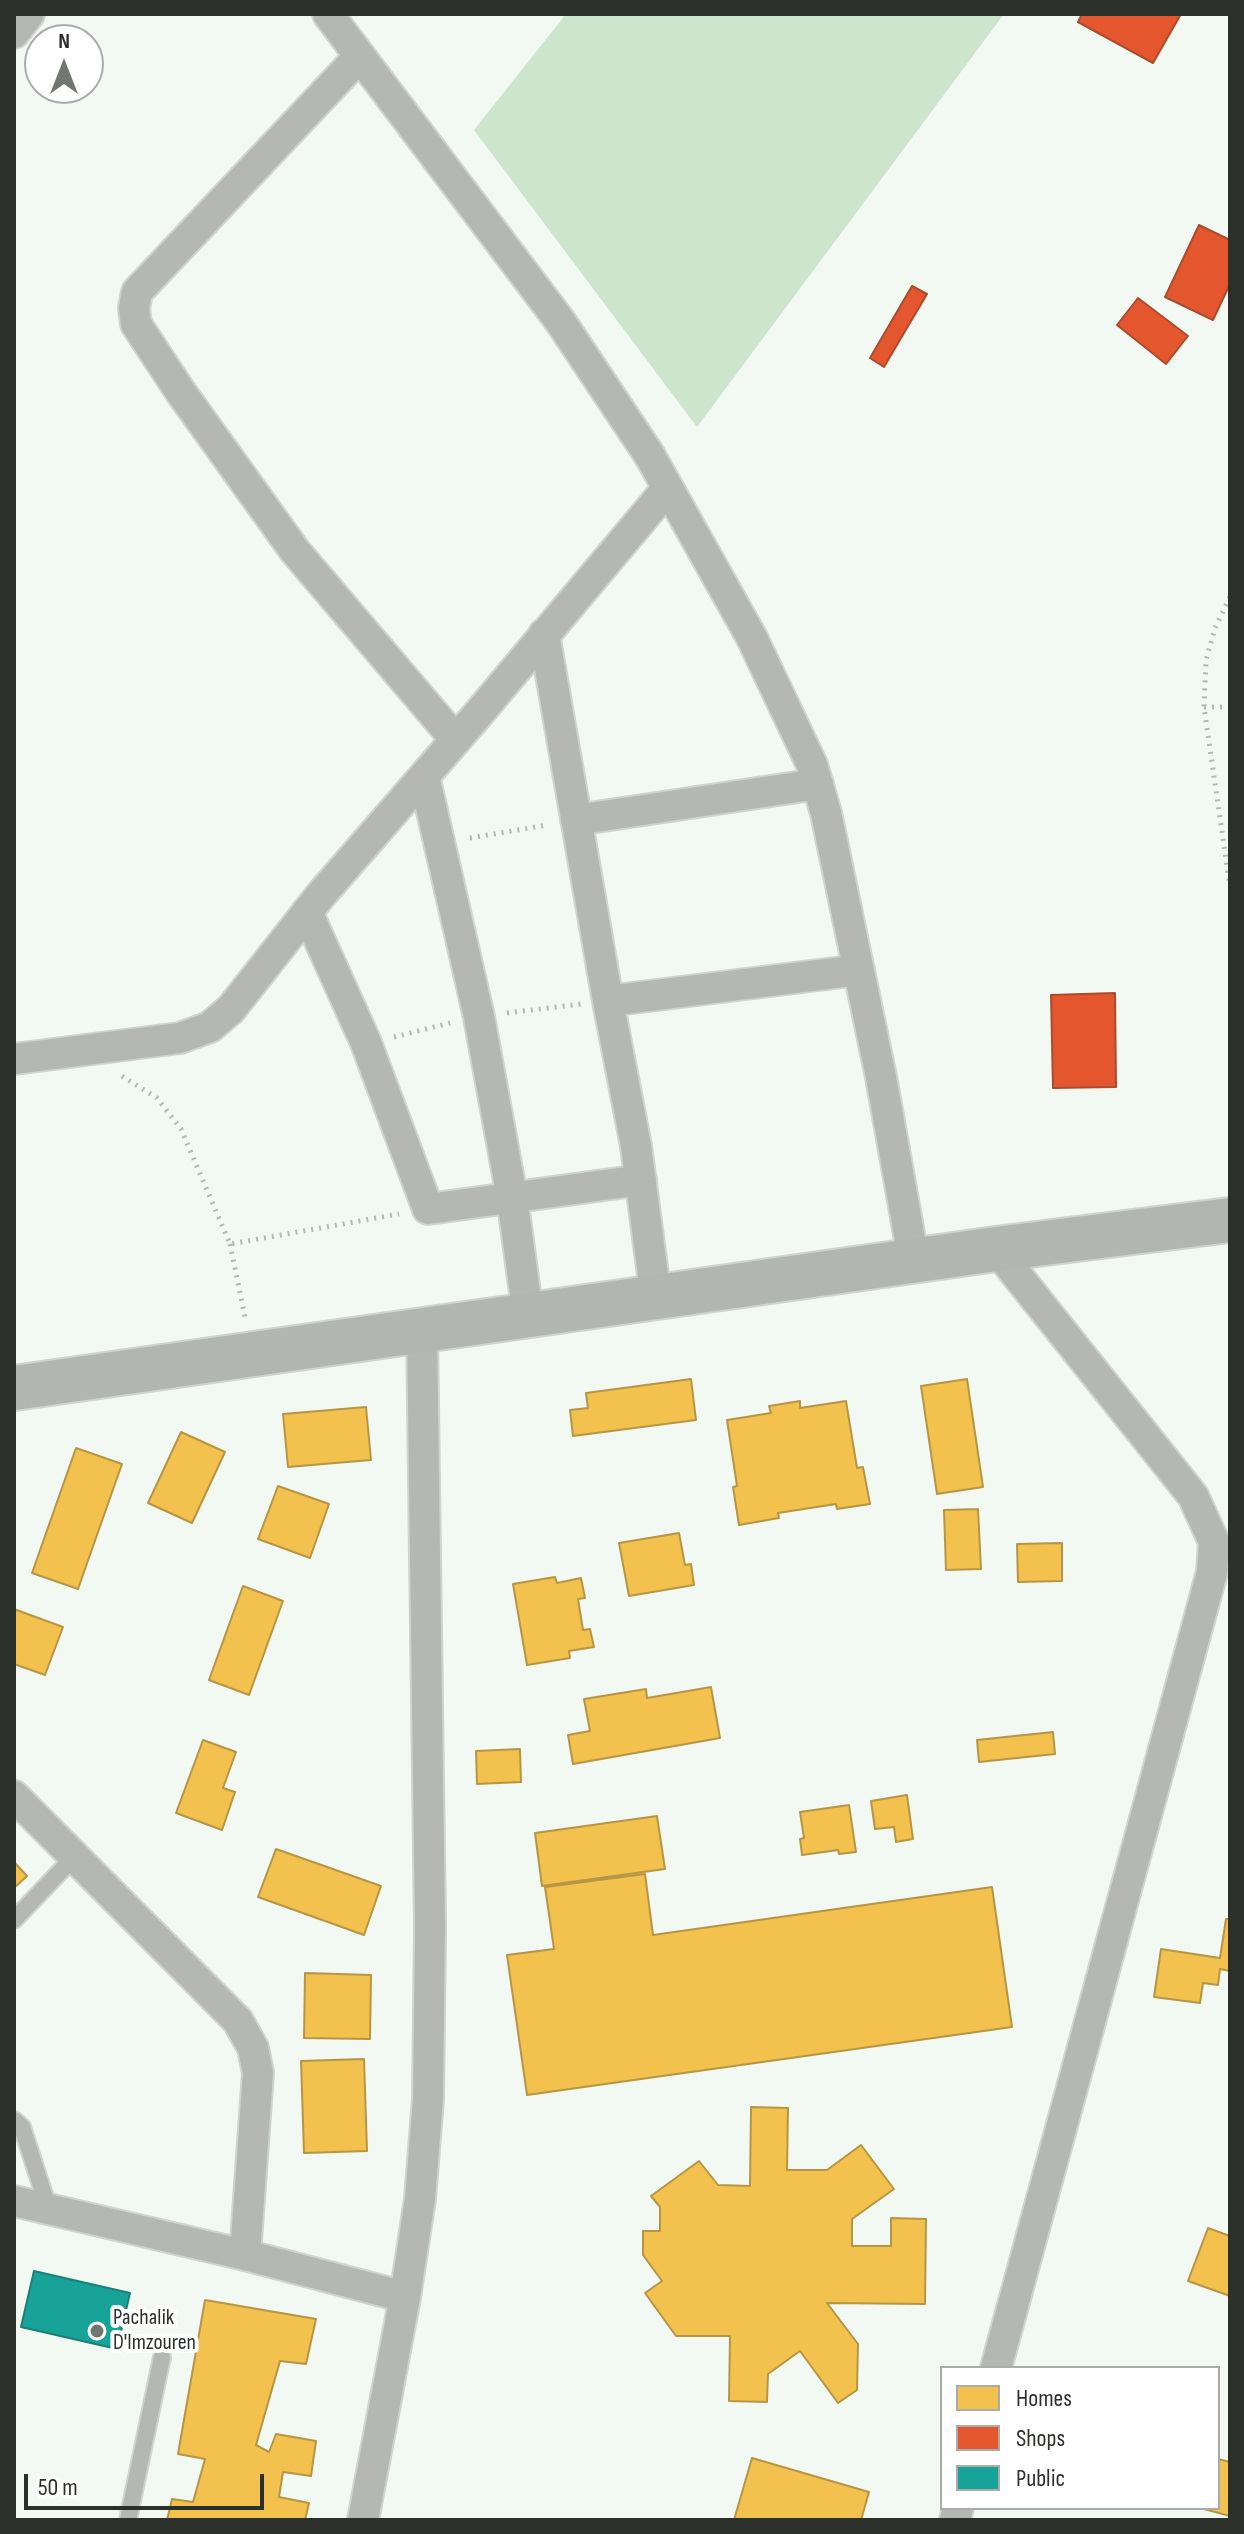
<!DOCTYPE html>
<style>
body{margin:0}
#map{position:relative;width:1244px;height:2534px;overflow:hidden;background:#f2f9f2;font-family:"Sofia Sans Condensed",sans-serif}
canvas{display:block}
.frame{position:absolute;inset:0;border:16px solid #2b302b;pointer-events:none}
.legend{position:absolute;left:940px;top:2366px;width:280px;height:144px;box-sizing:border-box;background:#fff;border:2px solid #aaacaa;margin:0;padding:10px 14px;list-style:none;font-size:24px;color:#2b302b}
.legend li{display:flex;align-items:center;gap:16px;height:40px}
.legend b{width:40px;border:2px solid #aaacaa}
.north{position:absolute;left:24px;top:24px;width:80px;height:80px;box-sizing:border-box;background:#fff;border:2px solid #aaacaa;border-radius:50%;rotate:0deg;font-size:22px;font-weight:700;line-height:32px;text-align:center;color:#2b302b}
.north::after{content:'';display:block;margin:auto;width:28px;height:36px;background:#717671;clip-path:polygon(50% 0,100% 100%,50% 72%,0 100%)}
.scale{position:absolute;left:24px;top:2474px;width:240px;height:36px;box-sizing:border-box;border:4px solid #2b302b;border-top:0;padding-left:10px;font-size:24px;line-height:28px;white-space:nowrap;color:#2b302b;-webkit-text-stroke:6px #fff;paint-order:stroke}
</style>
<div id="map">
<canvas width="1244" height="2534"></canvas>
<div class="frame"></div>
<ul class="legend">
<li><b style="height:22px;background:#f2c14e"></b>Homes</li>
<li><b style="height:22px;background:#e4572e"></b>Shops</li>
<li><b style="height:22px;background:#17a398"></b>Public</li>
</ul>
<div class="north">N</div>
<div class="scale">50 m</div>
</div>
<script>
const g = document.querySelector('canvas').getContext('2d');
g.lineJoin = 'round';
function fillPath(path, color) {
  g.fillStyle = color;
  g.fill(path, 'evenodd');
}
function poly(rows) {
  const path = new Path2D();
  for (const r of rows) {
    path.moveTo(r[0], r[1]);
    for (let i = 2; i < r.length; i += 2) path.lineTo(r[i], r[i + 1]);
  }
  return path;
}
function trace(path, color, width, dash) {
  g.strokeStyle = color;
  g.lineWidth = width;
  g.lineCap = dash ? 'butt' : 'round';
  g.setLineDash(dash || []);
  g.stroke(path);
}
function write(font, color, halo, rows, align = 'center') {
  g.font = font + ' "Sofia Sans Condensed",sans-serif';
  g.lineWidth = 8;
  g.setLineDash([]);
  g.textBaseline = 'middle';
  g.strokeStyle = halo;
  g.fillStyle = color;
  for (const [text, x, y, turn = 0] of rows) {
    g.save();
    g.translate(x, y);
    g.rotate((+turn || 0) * Math.PI / 180);
    g.textAlign = isNaN(turn) ? turn : align;
    if (halo) g.strokeText(text, 0, 0);
    g.fillText(text, 0, 0);
    g.restore();
  }
}
fillPath(poly([
 [566,14,1004,14,697,427,474,130]
]), '#cce5cc');
const homes = poly([
 [691,1379,696,1420,573,1436,570,1410,588,1408,586,1393,691,1379],
 [967,1379,983,1487,937,1494,921,1386,967,1379],
 [800,1401,800,1408,846,1401,857,1468,863,1467,870,1504,837,1509,836,1504,778,1513,779,1518,739,1525,733,1487,737,1486,727,1420,771,1413,769,1406,800,1401],
 [366,1407,371,1460,288,1467,283,1414,366,1407],
 [181,1432,225,1452,192,1523,148,1503,181,1432],
 [76,1448,122,1464,78,1589,32,1573,76,1448],
 [278,1486,329,1504,310,1558,258,1539,278,1486],
 [978,1509,981,1569,946,1570,944,1510,978,1509],
 [679,1533,685,1565,691,1564,694,1585,629,1596,619,1543,679,1533],
 [1062,1543,1062,1581,1018,1582,1017,1544,1062,1543],
 [555,1577,557,1583,581,1578,585,1598,578,1599,583,1630,590,1629,594,1647,569,1651,570,1658,527,1665,513,1584,555,1577],
 [243,1586,283,1601,249,1695,209,1680,243,1586],
 [14,1609,63,1627,45,1675,14,1664,14,1609],
 [711,1687,720,1738,573,1764,568,1735,590,1731,584,1699,646,1689,647,1698,711,1687],
 [1053,1732,1055,1754,979,1762,977,1740,1053,1732],
 [203,1740,236,1752,223,1788,235,1792,222,1830,176,1813,203,1740],
 [520,1749,521,1782,477,1784,476,1751,520,1749],
 [907,1795,913,1839,896,1842,894,1827,875,1829,871,1801,907,1795],
 [849,1805,856,1852,839,1854,838,1850,802,1855,800,1839,804,1838,800,1812,849,1805],
 [657,1816,665,1869,542,1886,535,1833,657,1816],
 [276,1849,381,1886,364,1935,258,1897,276,1849],
 [14,1862,27,1876,14,1888,14,1862],
 [645,1874,653,1935,992,1887,1012,2027,527,2095,507,1955,554,1949,545,1887,645,1874],
 [1226,1919,1230,1919,1230,1971,1220,1969,1218,1985,1203,1983,1200,2003,1154,1997,1161,1949,1220,1958,1226,1919],
 [305,1973,371,1975,370,2039,304,2038,305,1973],
 [364,2059,367,2151,304,2153,301,2061,364,2059],
 [751,2107,788,2108,787,2170,827,2170,861,2145,894,2189,852,2219,852,2246,891,2246,891,2218,926,2219,925,2304,827,2303,858,2344,857,2390,838,2403,800,2351,768,2374,767,2402,729,2401,730,2336,676,2336,645,2293,662,2281,643,2255,643,2231,660,2231,660,2207,651,2196,699,2161,718,2185,750,2186,751,2107],
 [1208,2228,1230,2236,1230,2296,1188,2281,1208,2228],
 [205,2300,316,2319,306,2364,280,2361,256,2445,269,2452,276,2434,316,2441,311,2476,283,2472,279,2497,309,2503,305,2520,167,2520,172,2499,193,2502,205,2459,178,2454,205,2300],
 [752,2458,869,2492,861,2520,734,2520,752,2458],
 [1218,2459,1230,2462,1230,2516,1200,2508,1218,2508,1218,2459]
]);
fillPath(homes, '#f2c14e');
trace(homes, '#b69644', 2);
const shops = poly([
 [1082,14,1181,14,1153,63,1078,22,1082,14],
 [1199,225,1230,240,1230,284,1213,320,1165,297,1199,225],
 [912,286,927,294,884,367,870,358,912,286],
 [1138,298,1188,336,1166,364,1117,325,1138,298],
 [1115,993,1116,1087,1053,1088,1051,995,1115,993]
]);
fillPath(shops, '#e4572e');
trace(shops, '#ac4b2d', 2);
const public = poly([
 [34,2271,130,2293,117,2349,21,2327,34,2271]
]);
fillPath(public, '#17a398');
trace(public, '#1d8077', 2);
const service = poly([
 [14,1920,74,1857],
 [14,2120,22,2127,49,2210],
 [128,2520,162,2357]
]);
const minor = poly([
 [328,14,560,321,650,456,752,638,812,765,826,813,881,1077,914,1262],
 [14,33,29,14],
 [360,56,137,292,134,308,136,324,180,391,295,551,456,740],
 [544,634,608,1001,636,1146,656,1298],
 [424,776,479,1017,512,1197,528,1315],
 [576,820,818,784],
 [307,912,366,1043,428,1209,641,1180],
 [608,1001,859,970],
 [14,1059,180,1038,210,1027,231,1009,320,896,480,712,668,488],
 [14,1796,238,2021,253,2048,258,2073,245,2255],
 [14,2201,245,2255,405,2297],
 [996,2368,1212,1572,1214,1542,1193,1496,996,1249],
 [363,2520,405,2297,420,2199,428,2099,430,1927,422,1330],
 [955,2520,958,2508]
]);
const secondary = poly([
 [14,1388,996,1249,1230,1220]
]);
trace(service, '#cfd4cf', 20);
trace(minor, '#cfd4cf', 34);
trace(secondary, '#cfd4cf', 48);
trace(poly([
 [1230,597,1215,628,1206,660,1204,707,1230,887],
 [1204,707,1230,707],
 [470,838,547,825],
 [507,1013,581,1004],
 [394,1037,450,1023],
 [122,1076,157,1098,181,1129,230,1244,399,1214],
 [230,1244,245,1317]
]), '#b4b8b4', 5, [2, 6]);
trace(service, '#b4b7b4', 16);
trace(minor, '#b4b7b4', 30);
trace(secondary, '#b2b6b2', 44);
for (const [x, y, r, color] of [
 [97,2331,8,"#717671"]
]) {
  const dot = new Path2D();
  dot.arc(x, y, r, 0, 2 * Math.PI);
  g.fillStyle = color;
  g.fill(dot);
  trace(dot, '#fff', 3);
}
write('22px', '#2b302b', '#fff', [
 ["Pachalik",113,2318],
 ["D'Imzouren",113,2343]
], 'left');
</script>
